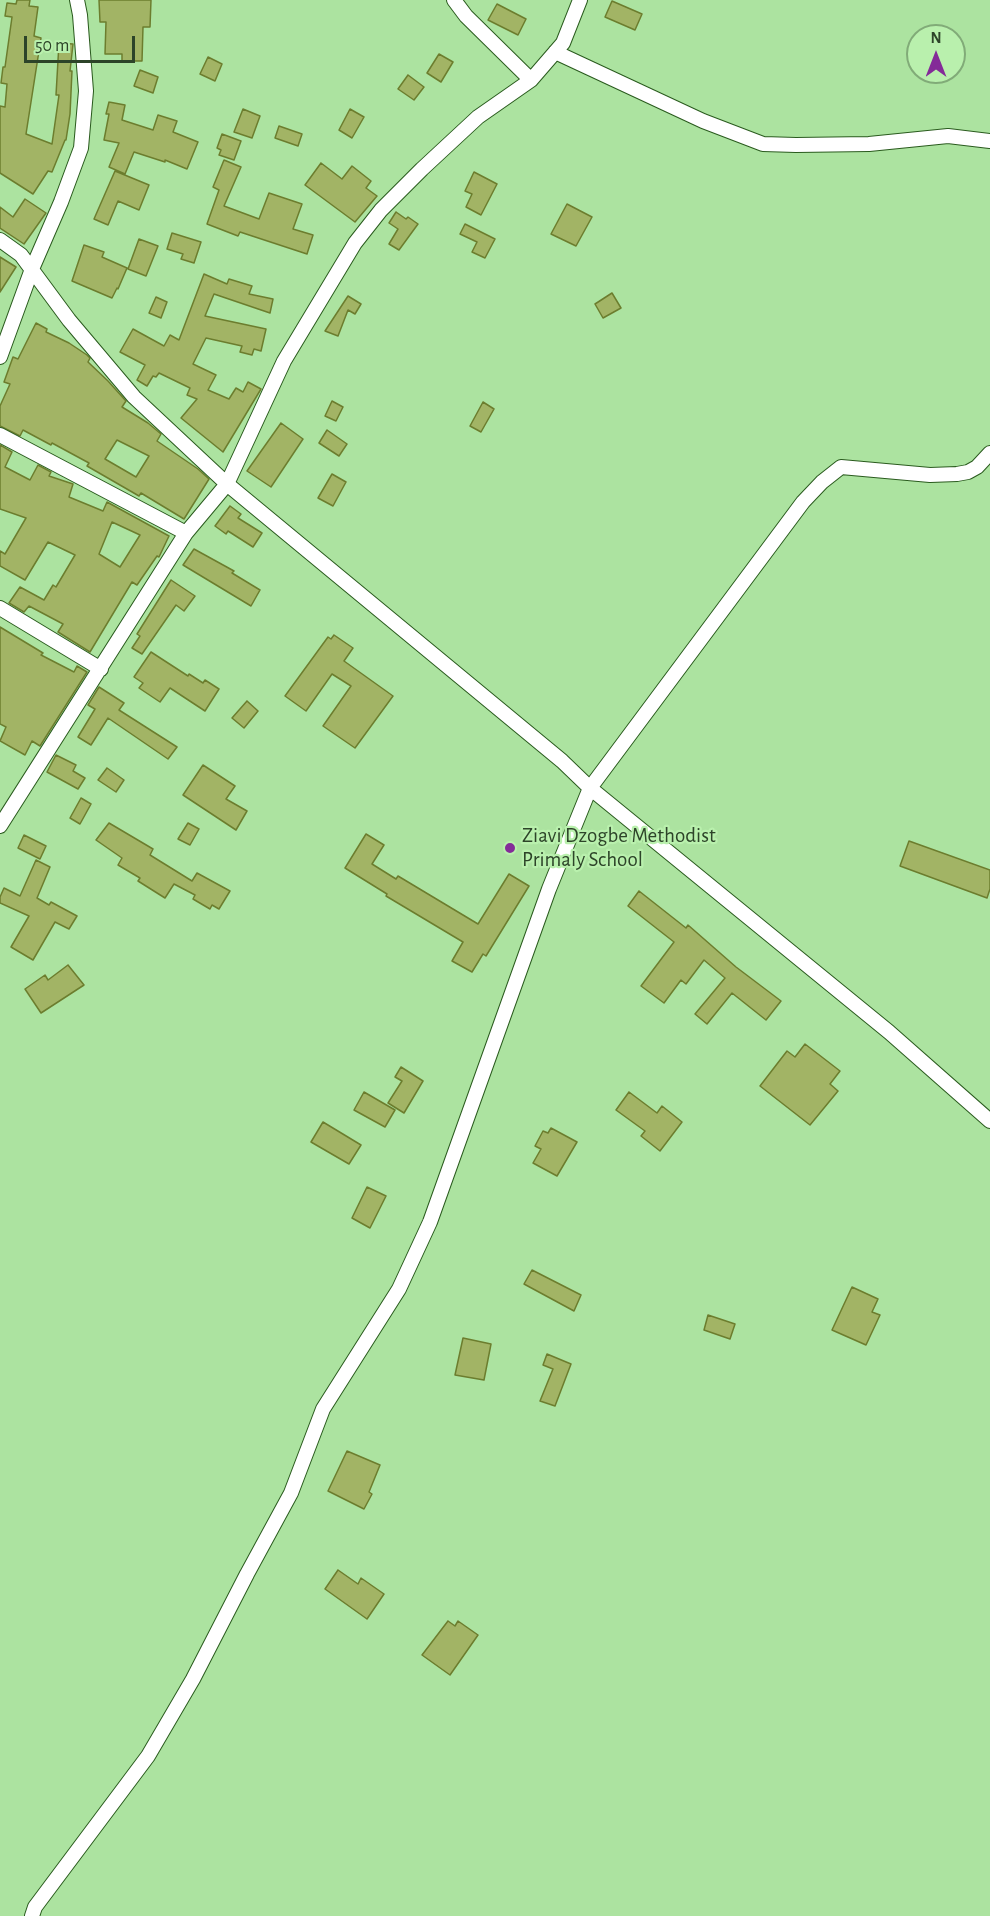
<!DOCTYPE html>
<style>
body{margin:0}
#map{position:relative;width:990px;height:1916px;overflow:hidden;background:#ace3a0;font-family:"Alegreya Sans",sans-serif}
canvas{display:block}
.north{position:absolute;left:906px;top:24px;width:60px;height:60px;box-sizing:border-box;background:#b9f0ad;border:2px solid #81ab78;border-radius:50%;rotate:0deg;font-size:16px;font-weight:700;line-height:24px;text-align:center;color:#2d4429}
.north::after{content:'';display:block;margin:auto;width:21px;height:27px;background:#842b98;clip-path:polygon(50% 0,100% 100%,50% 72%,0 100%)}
.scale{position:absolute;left:24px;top:36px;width:111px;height:27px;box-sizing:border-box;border:3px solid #2d4429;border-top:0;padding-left:8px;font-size:18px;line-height:21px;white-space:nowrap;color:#2d4429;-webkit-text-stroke:4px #b9f0ad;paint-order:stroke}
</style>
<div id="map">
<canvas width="990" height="1916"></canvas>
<div class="north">N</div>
<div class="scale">50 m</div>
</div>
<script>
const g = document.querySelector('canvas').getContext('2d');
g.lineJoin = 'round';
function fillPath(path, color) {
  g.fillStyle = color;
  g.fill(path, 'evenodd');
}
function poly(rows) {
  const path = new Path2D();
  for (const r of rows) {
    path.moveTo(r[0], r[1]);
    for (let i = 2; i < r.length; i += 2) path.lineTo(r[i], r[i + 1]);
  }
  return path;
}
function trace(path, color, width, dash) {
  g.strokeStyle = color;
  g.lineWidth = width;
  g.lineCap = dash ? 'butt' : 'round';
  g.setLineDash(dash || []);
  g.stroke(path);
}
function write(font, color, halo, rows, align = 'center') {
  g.font = font + ' "Alegreya Sans",sans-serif';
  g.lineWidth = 4.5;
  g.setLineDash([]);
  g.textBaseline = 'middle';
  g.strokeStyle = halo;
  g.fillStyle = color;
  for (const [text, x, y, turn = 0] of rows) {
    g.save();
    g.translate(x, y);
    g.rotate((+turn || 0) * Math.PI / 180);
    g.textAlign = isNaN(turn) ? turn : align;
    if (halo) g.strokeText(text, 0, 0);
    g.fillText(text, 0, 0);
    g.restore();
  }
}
const building = poly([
 [17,0,30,0,29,6,38,7,34,36,41,38,26,134,52,144,59,95,56,95,59,43,73,44,70,71,72,71,70,114,66,140,65,140,52,172,48,171,33,194,0,173,0,106,5,107,7,84,1,83,3,67,5,67,12,17,5,16,7,3,16,4,17,0],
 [99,0,151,0,150,27,143,27,142,61,122,61,122,54,105,54,106,22,100,22,99,0],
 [612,1,642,14,635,30,605,17,612,1],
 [497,4,526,19,518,35,488,20,497,4],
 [439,54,453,62,441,82,427,73,439,54],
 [208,57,222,64,215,81,200,74,208,57],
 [140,70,158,77,153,93,134,86,140,70],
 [408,75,424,87,414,100,398,89,408,75],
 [109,102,125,105,122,120,153,130,158,115,177,121,173,132,198,142,187,169,165,160,165,162,134,152,125,174,109,167,119,143,104,140,109,114,106,114,109,102],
 [243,109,260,116,252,138,234,132,243,109],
 [350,109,364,117,352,138,339,130,350,109],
 [279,126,302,134,298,146,275,138,279,126],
 [222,134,241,141,234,160,219,155,221,150,217,148,222,134],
 [224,160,241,167,224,206,259,219,269,193,302,204,293,229,313,235,307,254,240,232,238,236,207,224,219,190,213,187,224,160],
 [321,163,342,179,352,166,371,181,366,188,377,196,355,222,305,185,321,163],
 [115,171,149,185,139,210,118,201,108,225,94,219,115,171],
 [474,172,497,184,481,215,466,207,472,194,465,191,474,172],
 [25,199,46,213,24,244,0,228,0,207,13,217,25,199],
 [567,204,592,217,576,246,551,234,567,204],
 [396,212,406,219,408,217,418,224,399,250,389,244,398,229,389,223,396,212],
 [465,224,495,239,485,258,472,252,477,242,460,234,465,224],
 [172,233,201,242,194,263,181,259,183,254,167,249,172,233],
 [139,239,158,246,146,276,128,269,139,239],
 [84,245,104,252,102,257,127,268,118,289,117,288,112,298,72,281,84,245],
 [0,257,16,267,0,292,0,257],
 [204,274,227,284,229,279,252,286,249,294,273,299,270,313,214,294,205,316,266,329,261,351,254,349,252,355,240,352,242,346,206,338,193,364,216,375,208,390,229,399,236,388,243,392,248,382,261,389,223,452,181,418,197,399,187,395,190,388,159,373,156,377,153,376,147,386,137,380,145,365,120,352,133,329,164,346,170,335,179,340,204,274],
 [612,293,621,308,603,318,595,304,612,293],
 [348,296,361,304,355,314,348,310,338,336,325,331,348,296],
 [156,297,167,302,161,318,149,313,156,297],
 [36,323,47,329,46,332,69,343,87,355,90,358,88,362,108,381,126,401,122,407,148,423,161,434,157,441,198,469,209,479,184,519,141,493,139,496,87,466,89,463,52,443,51,445,23,430,20,436,0,426,0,406,10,384,4,382,13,357,18,359,36,323],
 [117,440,149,456,136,477,105,459,117,440],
 [332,401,343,407,336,421,325,416,332,401],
 [483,402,494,409,481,432,470,426,483,402],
 [281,423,303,439,271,487,247,471,281,423],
 [327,430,347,444,339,456,319,443,327,430],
 [0,445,12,452,5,467,30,480,38,465,51,472,49,476,73,484,69,497,103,511,107,502,169,536,159,557,157,556,137,585,132,582,90,652,58,632,63,624,29,606,24,612,9,603,20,587,44,600,53,585,56,587,75,555,48,542,25,580,0,566,0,551,5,554,26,518,0,509,0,445],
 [112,522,140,535,120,567,99,554,112,522],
 [332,474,346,482,333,506,318,498,332,474],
 [230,506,241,514,238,518,262,533,253,547,228,531,226,534,215,526,230,506],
 [194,549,234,571,232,573,260,590,251,606,183,565,194,549],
 [171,580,195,596,184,611,176,605,142,654,132,648,140,636,137,634,171,580],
 [0,627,43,653,41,655,74,672,77,666,87,672,40,746,32,741,25,755,0,741,6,727,0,724,0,627],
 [334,635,353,648,344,661,393,696,355,748,323,726,351,686,332,674,306,711,285,696,328,637,331,639,334,635],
 [151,652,188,676,189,674,203,683,205,680,219,689,205,711,170,688,160,702,139,688,143,683,134,677,151,652],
 [99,687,124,703,119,710,177,747,168,759,108,718,91,745,78,737,95,709,88,705,99,687],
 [247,701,258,711,244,728,232,718,247,701],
 [56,755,76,765,73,771,85,778,78,789,47,772,56,755],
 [203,765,235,786,226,799,247,811,236,830,183,795,203,765],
 [107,768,124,780,116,792,98,780,107,768],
 [81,798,91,804,80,824,70,818,81,798],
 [109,823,153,849,150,855,192,881,197,873,230,891,219,909,212,905,210,909,193,899,195,895,174,884,165,898,138,881,140,878,118,865,122,858,96,840,109,823],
 [188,823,199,829,190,845,178,839,188,823],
 [366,834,384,845,372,864,396,879,398,876,478,924,509,874,529,886,486,956,483,954,472,972,452,961,463,942,386,896,387,894,345,868,366,834],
 [24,835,46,846,40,859,18,848,24,835],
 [909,841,990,870,990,889,987,898,900,866,909,841],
 [36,860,50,867,37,898,49,905,51,902,77,916,69,929,55,922,33,960,11,947,29,916,0,903,0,897,4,888,20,896,36,860],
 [639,891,686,928,688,925,736,967,781,1001,766,1020,732,993,707,1024,695,1014,725,978,704,960,686,984,681,980,664,1003,641,986,674,942,628,906,639,891],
 [68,965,84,985,41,1013,25,989,45,975,48,980,68,965],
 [805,1044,840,1071,830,1084,838,1091,810,1125,760,1086,787,1051,795,1057,805,1044],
 [401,1067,423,1081,404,1113,388,1103,402,1081,395,1077,401,1067],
 [364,1092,395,1110,385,1127,354,1110,364,1092],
 [629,1092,657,1113,662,1106,682,1122,660,1151,641,1136,645,1131,616,1110,629,1092],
 [323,1122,361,1145,349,1164,311,1142,323,1122],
 [551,1128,577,1142,557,1176,533,1163,541,1149,535,1146,543,1131,548,1133,551,1128],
 [367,1187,386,1196,370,1228,352,1218,367,1187],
 [532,1270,581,1295,574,1311,524,1284,532,1270],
 [852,1287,878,1299,872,1312,880,1315,866,1345,832,1330,852,1287],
 [708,1315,735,1324,730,1339,704,1330,708,1315],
 [463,1338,491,1344,484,1380,455,1375,463,1338],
 [547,1354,571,1364,555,1406,540,1401,553,1369,543,1365,547,1354],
 [347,1451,380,1465,369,1492,372,1494,364,1509,328,1491,347,1451],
 [338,1570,358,1584,361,1578,384,1594,367,1619,325,1589,338,1570],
 [448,1621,455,1626,458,1621,478,1635,450,1675,422,1655,448,1621]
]);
fillPath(building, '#a2b465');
trace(building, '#6c7d2e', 1.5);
const street = poly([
 [454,0,466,16,531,80],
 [555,52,703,121,763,144,796,145,869,144,948,136,990,141],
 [0,240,21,255,69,320,134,397,227,484,562,761,590,788,889,1032,990,1121],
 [0,357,32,269,61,202,81,148,86,91,80,15,77,0],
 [0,435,186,533],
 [0,608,101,669],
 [0,826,186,533,227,484,284,361,355,243,381,210,422,169,478,117,531,80,563,43,580,0],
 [32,1916,35,1907,148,1756,193,1679,247,1574,291,1493,323,1409,399,1289,430,1222,549,889,590,788,803,502,822,482,841,467,930,475,957,474,968,472,977,467,990,453]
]);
trace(street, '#2a5b1e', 16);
trace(street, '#fff', 14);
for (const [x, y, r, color] of [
 [510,848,6,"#842b98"]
]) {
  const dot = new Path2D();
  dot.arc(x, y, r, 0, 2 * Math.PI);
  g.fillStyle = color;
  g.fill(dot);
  trace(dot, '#b9f0ad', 2);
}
write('21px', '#2d4429', '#b9f0ad', [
 ["Ziavi Dzogbe Methodist",522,836],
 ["Primaly School",522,860]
], 'left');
</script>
